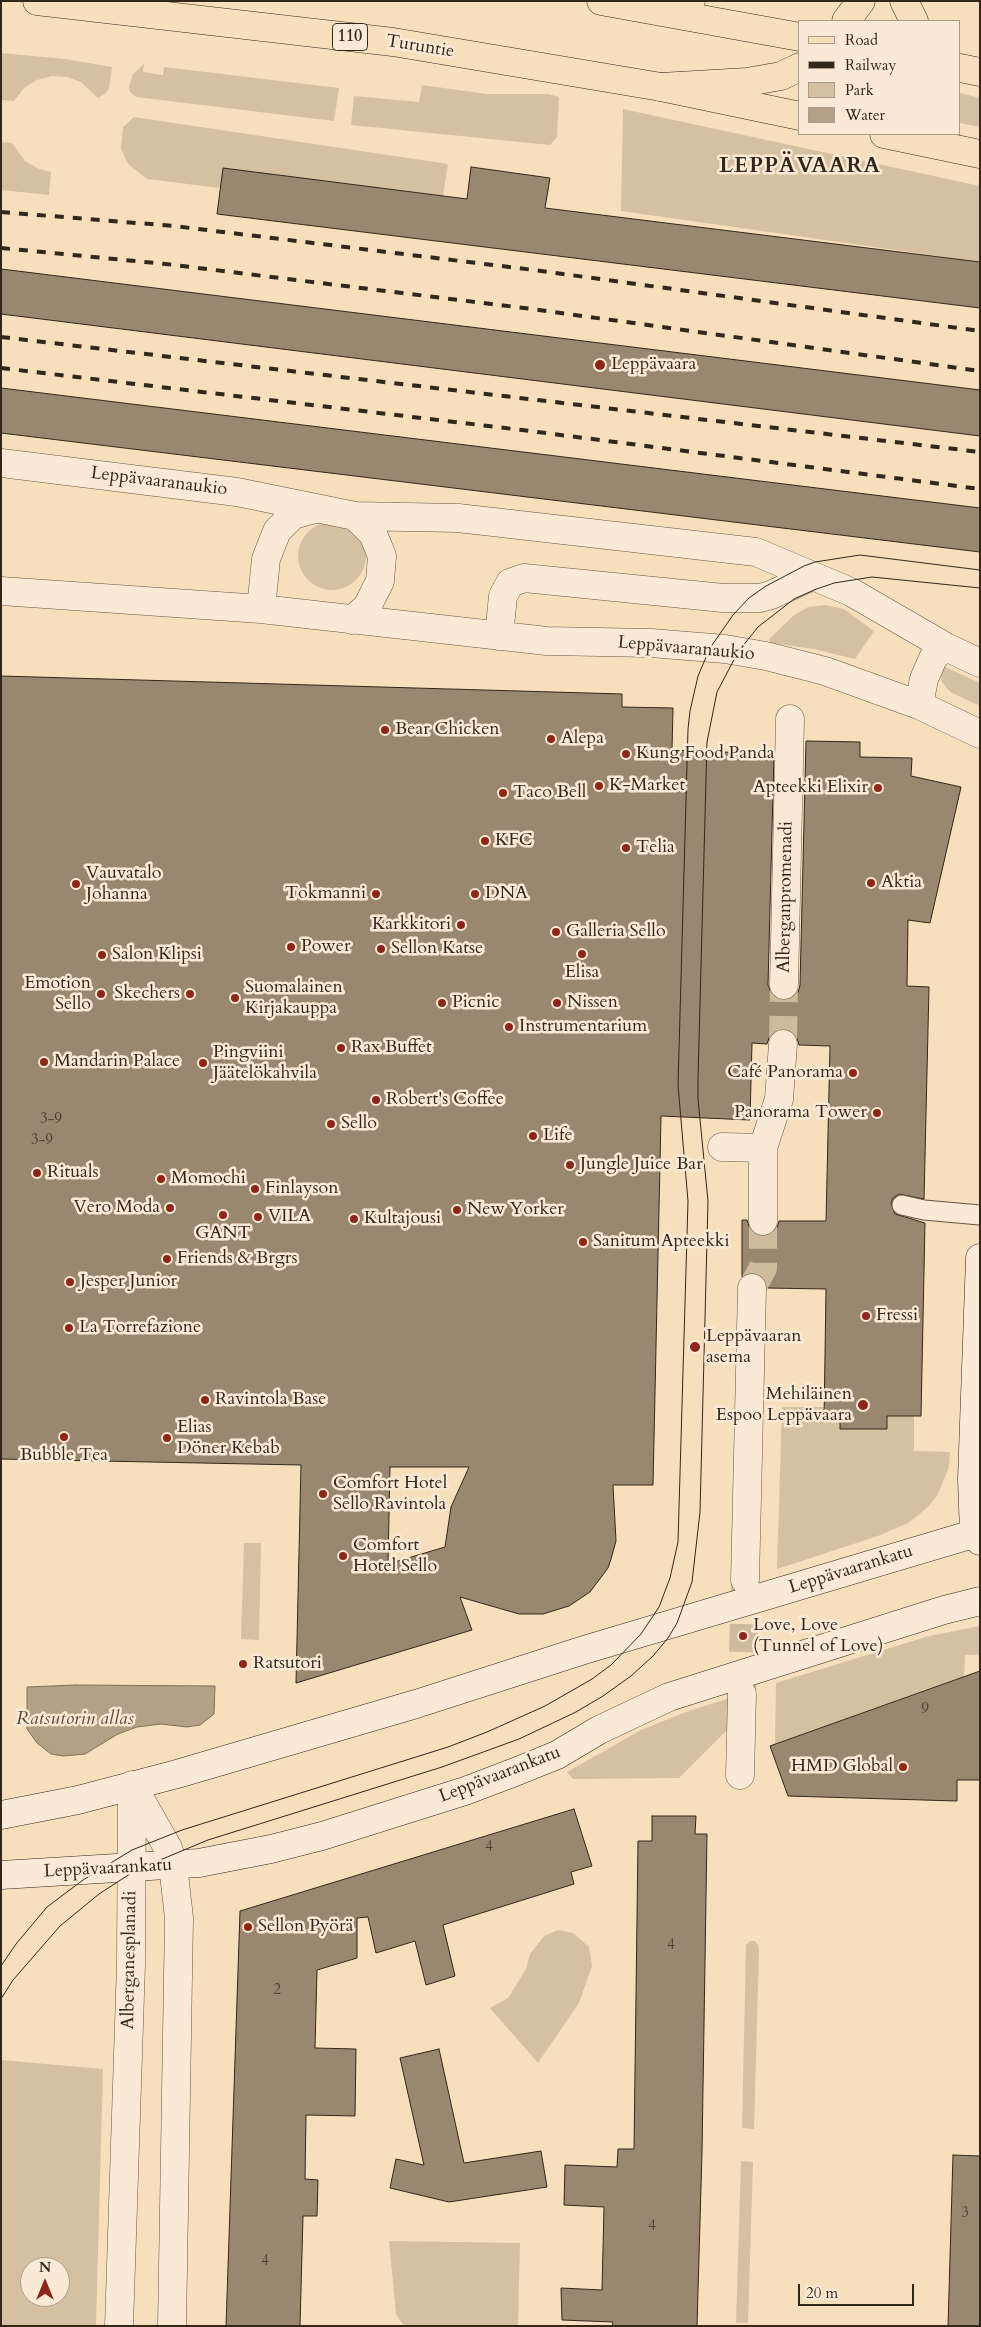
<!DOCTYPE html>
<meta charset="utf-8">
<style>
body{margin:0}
#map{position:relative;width:981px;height:2327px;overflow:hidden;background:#f7dfbe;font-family:Cardo,serif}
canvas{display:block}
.frame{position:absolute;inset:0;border:2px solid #332719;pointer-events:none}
.legend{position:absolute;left:798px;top:20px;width:162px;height:115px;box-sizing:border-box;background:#faead5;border:1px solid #aa9c8a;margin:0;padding:6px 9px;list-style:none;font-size:15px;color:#332719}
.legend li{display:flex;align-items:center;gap:10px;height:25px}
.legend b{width:25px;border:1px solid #aa9c8a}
.north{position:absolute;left:20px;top:2257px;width:50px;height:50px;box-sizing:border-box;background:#faead5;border:1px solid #aa9c8a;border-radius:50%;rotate:0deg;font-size:14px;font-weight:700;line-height:20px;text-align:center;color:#332719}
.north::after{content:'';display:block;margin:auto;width:18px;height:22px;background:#8f2418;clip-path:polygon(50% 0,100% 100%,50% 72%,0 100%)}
.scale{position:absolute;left:798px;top:2284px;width:116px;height:22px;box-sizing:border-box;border:2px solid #332719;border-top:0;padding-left:6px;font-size:15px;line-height:18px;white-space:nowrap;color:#332719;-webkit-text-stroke:4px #faead5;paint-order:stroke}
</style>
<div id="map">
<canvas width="981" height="2327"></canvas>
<div class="frame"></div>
<ul class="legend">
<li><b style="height:6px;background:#f7dfbe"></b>Road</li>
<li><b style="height:6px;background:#332719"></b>Railway</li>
<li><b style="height:14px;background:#d6c0a2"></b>Park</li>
<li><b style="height:14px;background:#b4a086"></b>Water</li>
</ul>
<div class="north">N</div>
<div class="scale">20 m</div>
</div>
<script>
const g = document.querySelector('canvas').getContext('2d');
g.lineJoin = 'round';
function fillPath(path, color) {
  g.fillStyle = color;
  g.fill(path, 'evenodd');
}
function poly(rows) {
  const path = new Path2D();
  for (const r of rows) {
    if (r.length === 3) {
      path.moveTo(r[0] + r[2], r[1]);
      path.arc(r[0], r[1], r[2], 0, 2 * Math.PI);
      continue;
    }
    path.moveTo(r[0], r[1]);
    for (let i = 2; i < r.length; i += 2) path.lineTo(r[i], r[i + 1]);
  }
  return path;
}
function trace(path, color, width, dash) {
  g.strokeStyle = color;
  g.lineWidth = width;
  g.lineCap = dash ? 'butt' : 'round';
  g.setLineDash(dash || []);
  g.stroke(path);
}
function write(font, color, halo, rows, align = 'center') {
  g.font = font + ' Cardo,serif';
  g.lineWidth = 5;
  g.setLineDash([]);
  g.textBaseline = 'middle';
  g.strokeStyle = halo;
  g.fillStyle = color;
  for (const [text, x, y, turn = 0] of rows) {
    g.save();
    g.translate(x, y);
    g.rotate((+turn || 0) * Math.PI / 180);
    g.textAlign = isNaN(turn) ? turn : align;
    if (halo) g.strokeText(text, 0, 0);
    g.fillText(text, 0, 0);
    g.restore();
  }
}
fillPath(poly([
 [1,53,65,59,112,67,109,88,106,93,98,98,81,82,67,77,52,76,37,80,24,88,14,101,1,100],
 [144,64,143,72,163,75,164,67,339,88,334,121,136,97,130,92,129,86,133,74],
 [422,85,487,94,548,94,559,97,557,137,550,145,351,125,354,96,419,102],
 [960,93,980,98,980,127,960,123],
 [623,109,980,186,980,262,621,211],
 [134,117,448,164,443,196,223,169,220,188,147,179,128,164,121,149,123,127],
 [1,142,12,143,25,161,39,169,51,172,49,195,1,190],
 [332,556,34],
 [825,605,844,609,874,631,855,659,814,649,771,643,769,639,793,616,808,607],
 [945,667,980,683,980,706,950,692,942,682,940,674,940,669],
 [782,1407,824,1407,824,1419,840,1420,840,1429,886,1429,887,1415,914,1416,914,1451,950,1452,949,1467,937,1496,928,1507,908,1523,878,1536,777,1569],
 [244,1543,261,1543,259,1640,241,1639],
 [980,1626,980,1655,965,1655,964,1676,775,1744,776,1683,929,1636],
 [730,1698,730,1727,679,1778,573,1779,567,1772,641,1730,686,1712],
 [558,1930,573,1933,589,1947,592,1966,579,2003,538,2063,490,2008,508,1998,526,1969,530,1954,544,1936],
 [750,1941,755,1941,758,1945,759,1950,754,2129,742,2128,746,1945],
 [1,2060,103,2069,96,2326,1,2326],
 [30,2267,60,2267,60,2297,30,2297],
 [741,2161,753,2162,748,2323,736,2323],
 [389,2241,520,2243,518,2326,404,2326,396,2314]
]), '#d6c0a2');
const water = poly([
 [75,1685,215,1686,214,1714,200,1725,187,1727,161,1724,137,1727,118,1734,85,1754,63,1756,51,1754,37,1743,27,1729,27,1687,75,1685]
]);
fillPath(water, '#b4a086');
trace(water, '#80705a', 1);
const building = poly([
 [471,167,550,178,545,208,980,262,980,308,217,214,223,168,467,199,471,167],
 [1,269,980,390,980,436,1,314,1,269],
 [1,388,980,508,980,552,1,433,1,388],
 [1,676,622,694,622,707,673,708,672,750,774,754,768,985,771,993,776,998,783,1001,792,998,798,993,800,985,806,741,860,742,860,757,912,758,911,776,961,787,930,923,908,920,907,986,929,987,924,1199,899,1194,893,1198,891,1203,895,1214,925,1223,921,1416,887,1416,887,1429,840,1429,840,1420,824,1420,826,1289,768,1288,765,1280,760,1274,752,1272,742,1277,742,1220,747,1220,750,1229,756,1235,763,1237,771,1234,777,1228,779,1221,826,1221,830,1046,799,1045,797,1038,792,1031,784,1028,777,1030,770,1035,767,1044,752,1043,750,1120,661,1116,653,1485,613,1485,616,1541,611,1559,608,1568,590,1592,569,1606,543,1614,519,1614,460,1597,472,1630,296,1683,301,1465,1,1459,1,676],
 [390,1467,469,1467,451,1507,445,1547,388,1564,390,1467],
 [980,1671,980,1780,957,1780,957,1801,788,1796,770,1746,980,1671],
 [574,1809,592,1866,571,1872,574,1884,443,1925,455,1976,426,1985,415,1941,376,1953,368,1917,357,1918,357,1958,317,1970,315,2048,356,2049,355,2116,306,2115,305,2179,318,2180,317,2216,303,2216,300,2326,226,2326,240,1911,574,1809],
 [652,1816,696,1816,695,1834,707,1834,702,2152,697,2326,612,2326,613,2322,562,2320,561,2288,602,2290,604,2207,564,2205,565,2165,617,2167,618,2149,634,2149,638,1841,652,1841,652,1816],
 [439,2049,464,2163,541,2151,547,2187,449,2202,390,2188,396,2159,424,2165,400,2058,439,2049],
 [953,2155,980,2156,980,2326,948,2326,953,2155]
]);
fillPath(building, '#99876f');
trace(building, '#332719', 1);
trace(poly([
 [783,1044,784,985],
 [752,1288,763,1268,763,1221],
 [742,1694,745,1580]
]), '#d0ba9d', 28, [28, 14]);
const service = poly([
 [902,1205,924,1210,980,1215]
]);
const pedestrian = poly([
 [784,985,790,719],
 [722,1147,763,1148],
 [763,1221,763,1148,779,1099,783,1044],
 [745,1580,752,1288],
 [740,1775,742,1694]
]);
const minor = poly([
 [1,463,237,492,355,516,458,518,756,552,851,592,946,647,980,663],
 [1,591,261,609,547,641,651,643,725,649,766,656,825,671,919,705,980,734],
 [261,609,266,559,277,531,293,515,315,509],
 [352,620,367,607,380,581,382,556,373,534,355,516],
 [499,636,503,596,510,583,524,578,723,598,760,598,771,595,812,576],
 [919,705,924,679,934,656,946,647]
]);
const tertiary = poly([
 [132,1785,168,1848,173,1865,179,1918,172,2326],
 [119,2326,131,1964,132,1787]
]);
const secondary = poly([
 [980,1258,972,1479,974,1533,980,1541],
 [1,1815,78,1800,177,1774,416,1704,584,1650,980,1532],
 [1,1875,199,1863,271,1849,322,1836,465,1791,515,1772,557,1755,599,1730,669,1697,944,1610,980,1601]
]);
const primary = poly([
 [37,1,393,42,661,87,800,116],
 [601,1,800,37],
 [960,68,980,72],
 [884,134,980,154]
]);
const trunk = poly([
 [904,1,914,21],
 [636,7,691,1],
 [846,21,861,1],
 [661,87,747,82,781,76,800,67]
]);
trace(service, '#645542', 21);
trace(pedestrian, '#645542', 29);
trace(minor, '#645542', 29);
trace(tertiary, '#645542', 29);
trace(secondary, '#332719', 29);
trace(primary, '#332719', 29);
trace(trunk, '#332719', 29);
trace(service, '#faead5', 19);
trace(pedestrian, '#faead5', 28);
trace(minor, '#faead5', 28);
trace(tertiary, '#faead5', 28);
trace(secondary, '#faead5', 28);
trace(primary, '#f7dfbe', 28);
trace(trunk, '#f7dfbe', 28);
trace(poly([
 [1,1966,16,1944,47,1907,83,1880,132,1850,182,1830,448,1747,487,1732,545,1706,592,1679,611,1665,641,1634,659,1607,670,1578,678,1542,688,1201,678,1085,688,729,690,711,698,676,710,648,733,615,749,598,766,586,804,566,815,562,860,555,980,570],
 [1,1999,13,1980,60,1926,99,1894,136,1870,208,1840,442,1767,519,1739,576,1712,603,1696,631,1676,653,1656,668,1638,677,1623,692,1582,700,1512,708,1201,698,1099,698,1078,707,742,717,692,738,652,758,627,794,599,814,590,834,583,872,577,980,588]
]), '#332719', 1);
trace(poly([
 [1,212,174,226,534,270,980,331],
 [1,248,166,264,532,309,980,371],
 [1,337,980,452],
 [1,368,522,430,980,489]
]), '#332719', 4, [9, 9]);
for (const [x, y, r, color] of [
 [600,365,6,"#8f2418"],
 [385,730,5,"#8f2418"],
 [551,739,5,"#8f2418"],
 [626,754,5,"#8f2418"],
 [599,786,5,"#8f2418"],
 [878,788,5,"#8f2418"],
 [503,793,5,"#8f2418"],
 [485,841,5,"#8f2418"],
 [626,848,5,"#8f2418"],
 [871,883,5,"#8f2418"],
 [76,884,5,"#8f2418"],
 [376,894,5,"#8f2418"],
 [475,894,5,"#8f2418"],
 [461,925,5,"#8f2418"],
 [556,932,5,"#8f2418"],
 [291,947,5,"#8f2418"],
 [381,949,5,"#8f2418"],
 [582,954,5,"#8f2418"],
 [102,955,5,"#8f2418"],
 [101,994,5,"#8f2418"],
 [190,994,5,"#8f2418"],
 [235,998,5,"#8f2418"],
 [442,1003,5,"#8f2418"],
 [557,1003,5,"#8f2418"],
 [509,1027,5,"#8f2418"],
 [341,1048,5,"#8f2418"],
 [44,1062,5,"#8f2418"],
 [203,1063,5,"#8f2418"],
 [853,1073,5,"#8f2418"],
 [376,1100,5,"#8f2418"],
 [877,1113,5,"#8f2418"],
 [331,1124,5,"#8f2418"],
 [533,1136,5,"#8f2418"],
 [570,1165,5,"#8f2418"],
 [37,1173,5,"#8f2418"],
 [161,1179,5,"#8f2418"],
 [255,1189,5,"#8f2418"],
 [170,1208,5,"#8f2418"],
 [457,1210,5,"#8f2418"],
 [223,1215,5,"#8f2418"],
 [258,1217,5,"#8f2418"],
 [354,1219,5,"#8f2418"],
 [583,1242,5,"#8f2418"],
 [167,1259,5,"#8f2418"],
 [70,1282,5,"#8f2418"],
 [866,1316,5,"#8f2418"],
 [69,1328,5,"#8f2418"],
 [695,1347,6,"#8f2418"],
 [205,1400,5,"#8f2418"],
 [863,1405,6,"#8f2418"],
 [64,1437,5,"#8f2418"],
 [167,1438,5,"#8f2418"],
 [323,1494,5,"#8f2418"],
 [343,1556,5,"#8f2418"],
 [743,1636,5,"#8f2418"],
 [243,1664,5,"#8f2418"],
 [903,1767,5,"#8f2418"],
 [248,1927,5,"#8f2418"]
]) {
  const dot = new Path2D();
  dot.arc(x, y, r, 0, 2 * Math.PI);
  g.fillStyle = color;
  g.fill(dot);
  trace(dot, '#faead5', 2);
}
write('15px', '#4c3f2e', null, [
 ["3-9",51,1120],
 ["3-9",42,1141],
 ["9",925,1710],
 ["4",489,1848],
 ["4",671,1946],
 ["2",277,1991],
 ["3",965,2214],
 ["4",652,2227],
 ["4",265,2262]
]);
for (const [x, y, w] of [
 [350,37,35]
]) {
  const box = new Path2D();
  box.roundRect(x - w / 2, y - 13.5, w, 27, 4);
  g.fillStyle = '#faead5';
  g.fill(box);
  trace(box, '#332719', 1);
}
write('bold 16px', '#332719', null, [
 ["110",350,37]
]);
write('18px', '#332719', '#faead5', [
 ["Turuntie",420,47,9],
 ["Leppävaaranaukio",159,482,7],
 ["Leppävaaranaukio",686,649,5],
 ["Alberganpromenadi",786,897,-89],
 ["Leppävaarankatu",851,1570,-17],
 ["Leppävaarankatu",500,1775,-21],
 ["Leppävaarankatu",108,1869,-3],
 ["Alberganesplanadi",130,1960,-89]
]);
write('18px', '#332719', '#faead5', [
 ["Leppävaara",611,365],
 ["Bear Chicken",395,730],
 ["Alepa",561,739],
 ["Kung Food Panda",636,754],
 ["K-Market",609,786],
 ["Apteekki Elixir",868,788,"right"],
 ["Taco Bell",513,793],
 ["KFC",495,841],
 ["Telia",636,848],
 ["Vauvatalo",86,874],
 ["Johanna",86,895],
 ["Aktia",881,883],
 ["Tokmanni",366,894,"right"],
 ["DNA",485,894],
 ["Karkkitori",451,925,"right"],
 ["Galleria Sello",566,932],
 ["Power",301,947],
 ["Sellon Katse",391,949],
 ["Salon Klipsi",112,955],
 ["Elisa",582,973,"center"],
 ["Emotion",91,984,"right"],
 ["Sello",91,1005,"right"],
 ["Suomalainen",245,988],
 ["Kirjakauppa",245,1009],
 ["Skechers",180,994,"right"],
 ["Picnic",452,1003],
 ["Nissen",567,1003],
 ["Instrumentarium",519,1027],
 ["Rax Buffet",351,1048],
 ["Pingviini",213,1053],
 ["Jäätelökahvila",213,1074],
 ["Mandarin Palace",54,1062],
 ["Café Panorama",843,1073,"right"],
 ["Robert's Coffee",386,1100],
 ["Panorama Tower",867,1113,"right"],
 ["Sello",341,1124],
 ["Life",543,1136],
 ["Jungle Juice Bar",580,1165],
 ["Rituals",47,1173],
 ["Momochi",171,1179],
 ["Finlayson",265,1189],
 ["Vero Moda",160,1208,"right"],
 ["New Yorker",467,1210],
 ["VILA",268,1217],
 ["Kultajousi",364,1219],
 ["GANT",223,1234,"center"],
 ["Sanitum Apteekki",593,1242],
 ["Friends & Brgrs",177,1259],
 ["Jesper Junior",80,1282],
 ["Fressi",876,1316],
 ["La Torrefazione",79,1328],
 ["Leppävaaran",706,1337],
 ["asema",706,1358],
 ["Mehiläinen",852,1395,"right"],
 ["Espoo Leppävaara",852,1416,"right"],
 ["Ravintola Base",215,1400],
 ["Elias",177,1428],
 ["Döner Kebab",177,1449],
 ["Bubble Tea",64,1456,"center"],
 ["Comfort Hotel",333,1484],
 ["Sello Ravintola",333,1505],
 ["Comfort",353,1546],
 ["Hotel Sello",353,1567],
 ["Love, Love",753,1626],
 ["(Tunnel of Love)",753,1647],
 ["Ratsutori",253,1664],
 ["HMD Global",893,1767,"right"],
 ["Sellon Pyörä",258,1927]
], 'left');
write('italic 19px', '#5a4b3a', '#faead5', [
 ["Ratsutorin allas",75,1720]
]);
g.letterSpacing = '1px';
write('bold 22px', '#332719', '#faead5', [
 ["LEPPÄVAARA",800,167]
]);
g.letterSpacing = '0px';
</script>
